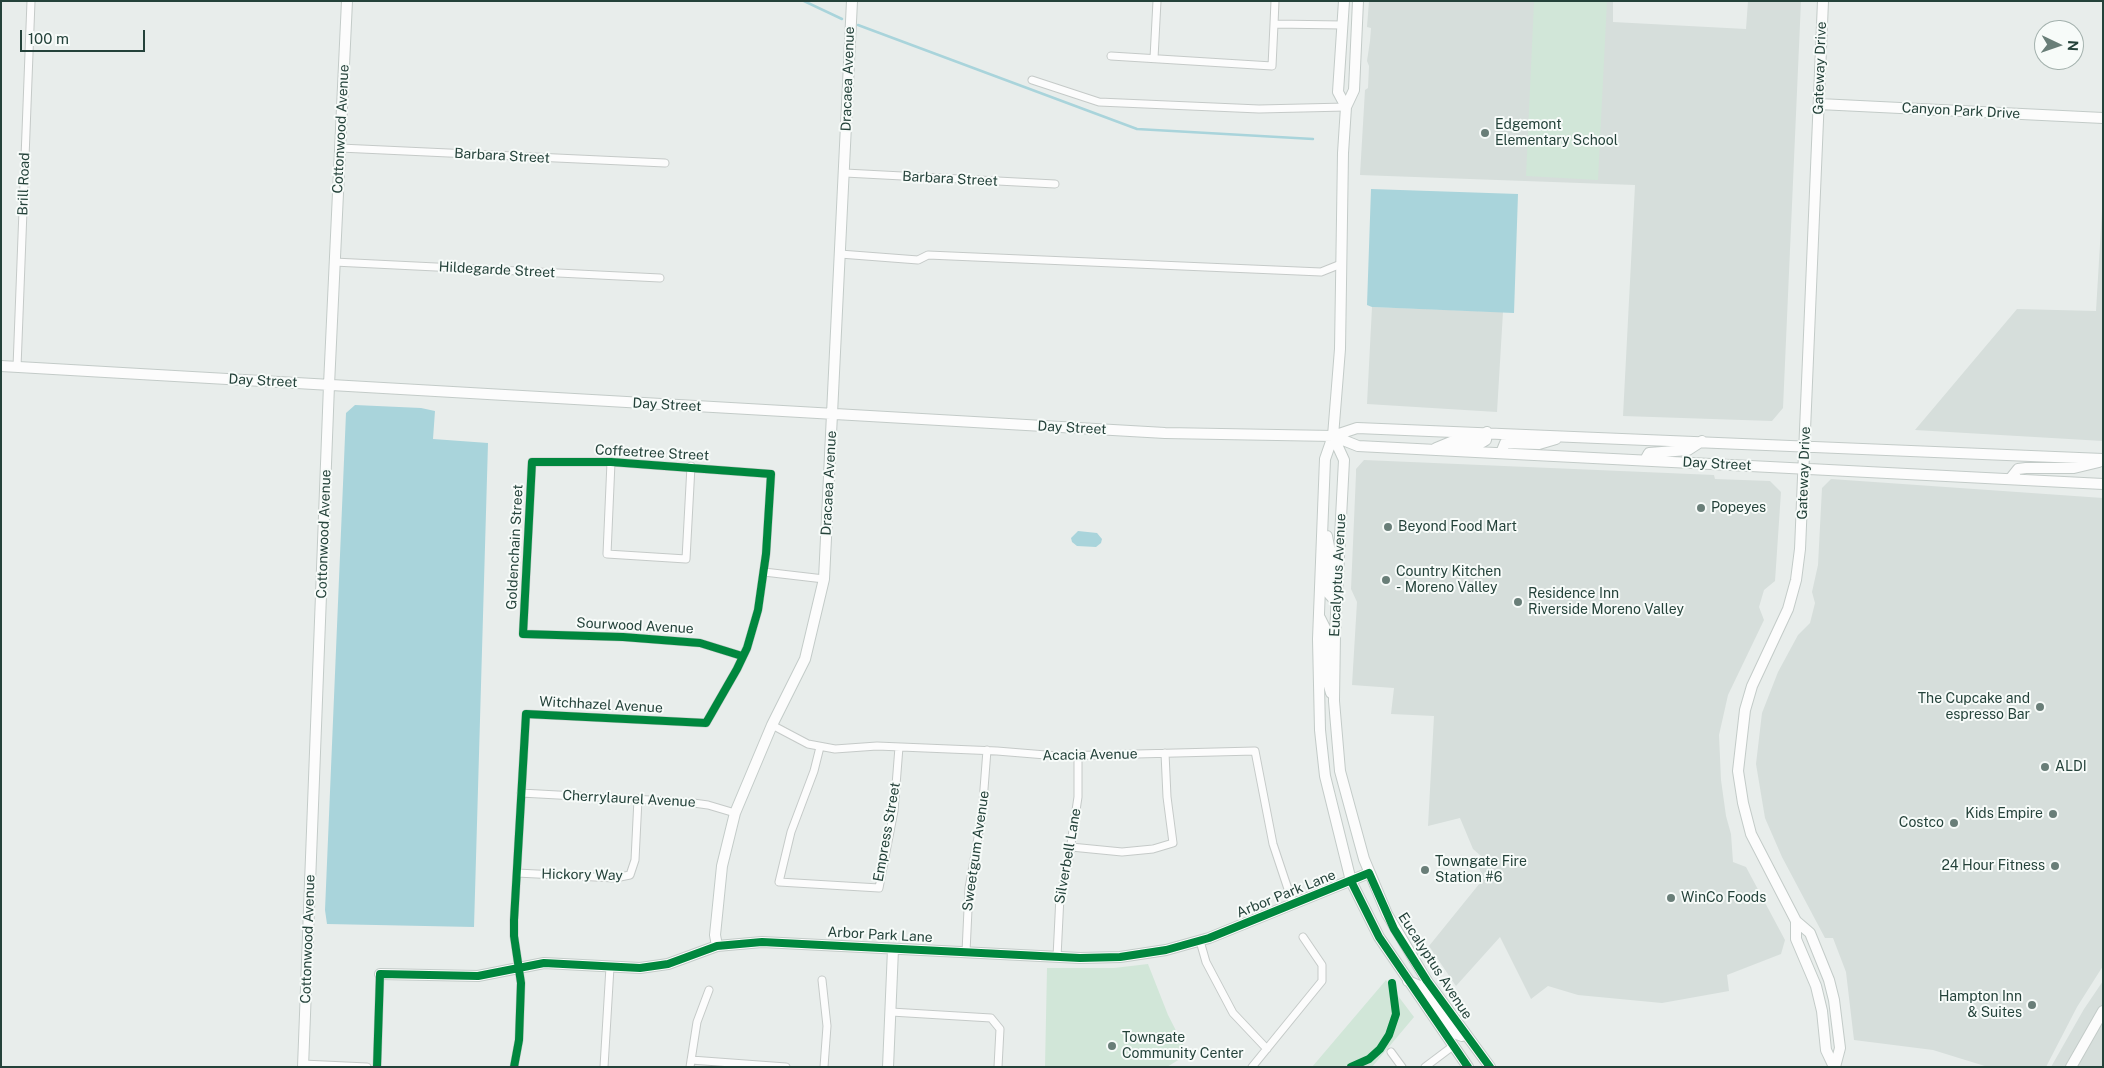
<!DOCTYPE html>
<style>
body{margin:0}
#map{position:relative;width:2104px;height:1068px;overflow:hidden;background:#e8edeb;font-family:"Public Sans",sans-serif}
canvas{display:block}
.frame{position:absolute;inset:0;border:2px solid #24423a;pointer-events:none}
.north{position:absolute;left:2034px;top:20px;width:50px;height:50px;box-sizing:border-box;background:#f7fbf9;border:1px solid #a3b1ad;border-radius:50%;rotate:93deg;font-size:14px;font-weight:700;line-height:20px;text-align:center;color:#24423a}
.north::after{content:'';display:block;margin:auto;width:18px;height:22px;background:#697e78;clip-path:polygon(50% 0,100% 100%,50% 72%,0 100%)}
.scale{position:absolute;left:20px;top:30px;width:125px;height:22px;box-sizing:border-box;border:2px solid #24423a;border-top:0;padding-left:6px;font-size:15px;line-height:18px;white-space:nowrap;color:#24423a;-webkit-text-stroke:4px #f7fbf9;paint-order:stroke}
</style>
<div id="map">
<canvas width="2104" height="1068"></canvas>
<div class="frame"></div>
<div class="north">N</div>
<div class="scale">100 m</div>
</div>
<script>
const g = document.querySelector('canvas').getContext('2d');
g.lineJoin = 'round';
function fillPath(path, color) {
  g.fillStyle = color;
  g.fill(path, 'evenodd');
}
function poly(rows) {
  const path = new Path2D();
  for (const r of rows) {
    path.moveTo(r[0], r[1]);
    for (let i = 2; i < r.length; i += 2) path.lineTo(r[i], r[i + 1]);
  }
  return path;
}
function trace(path, color, width, dash) {
  g.strokeStyle = color;
  g.lineWidth = width;
  g.lineCap = dash ? 'butt' : 'round';
  g.setLineDash(dash || []);
  g.stroke(path);
}
function write(font, color, halo, rows, align = 'center') {
  g.font = font + ' "Public Sans",sans-serif';
  g.lineWidth = 4;
  g.setLineDash([]);
  g.textBaseline = 'middle';
  g.strokeStyle = halo;
  g.fillStyle = color;
  for (const [text, x, y, turn = 0] of rows) {
    g.save();
    g.translate(x, y);
    g.rotate((+turn || 0) * Math.PI / 180);
    g.textAlign = isNaN(turn) ? turn : align;
    if (halo) g.strokeText(text, 0, 0);
    g.fillText(text, 0, 0);
    g.restore();
  }
}
fillPath(poly([
 [1369,1,1613,1,1613,22,1746,29,1748,1,1801,1,1783,408,1772,421,1623,416,1635,185,1360,175,1365,90,1368,88,1369,66,1367,61,1370,41,1371,28,1367,27],
 [2103,194,2103,441,1915,430,2017,309,2096,311],
 [1372,307,1503,312,1497,412,1367,404],
 [1364,460,1714,475,1715,479,1770,481,1781,492,1775,581,1764,590,1759,607,1764,620,1728,695,1719,735,1721,780,1726,816,1731,834,1733,862,1746,867,1785,940,1781,954,1727,975,1729,991,1662,1003,1578,995,1548,986,1531,999,1500,937,1456,986,1429,946,1484,878,1475,861,1481,856,1473,849,1460,818,1428,826,1434,716,1391,714,1394,688,1352,685,1357,602,1351,589,1356,474,1356,469],
 [1831,479,2103,498,2103,966,2077,1007,2046,1067,1988,1067,1933,1050,1854,1040,1846,972,1833,938,1825,938,1782,857,1765,818,1756,764,1762,713,1778,672,1798,635,1810,623,1815,603,1812,592,1818,565,1822,488],
 [2103,981,2103,1067,2051,1067,2084,1009]
]), '#d6dedb');
fillPath(poly([
 [1534,1,1607,1,1598,180,1526,176],
 [1148,964,1168,1015,1188,1054,1167,1067,1045,1067,1047,968,1114,968],
 [1386,980,1414,1017,1372,1067,1312,1067]
]), '#d1e6d8');
fillPath(poly([
 [1371,189,1518,194,1514,313,1372,307,1367,305],
 [355,405,421,408,435,411,433,439,488,443,474,927,327,924,325,910,346,413],
 [1078,531,1097,533,1102,539,1101,543,1096,547,1077,546,1072,542,1071,538]
]), '#a9d4db');
trace(poly([
 [804,1,842,19],
 [858,25,1137,129,1313,139]
]), '#a9d4db', 2.5);
const street = poly([
 [1275,1,1274,24,1342,25],
 [1111,56,1272,66,1274,24],
 [1154,58,1157,1],
 [1032,80,1099,102,1259,109,1346,107],
 [340,148,665,163],
 [845,173,1055,184],
 [840,254,918,260,928,255,1321,272,1341,264],
 [334,262,660,278],
 [17,367,31,1],
 [611,462,607,554,686,559,691,466],
 [764,572,824,579],
 [772,725,808,744,835,749,877,746,997,751,1058,756,1255,751,1273,844,1293,904],
 [820,747,814,771,791,832,779,882,879,888,894,811,899,747],
 [521,793,686,802,708,805,735,813],
 [1071,847,1122,852,1153,849,1173,843,1167,797,1165,753],
 [517,873,615,878,630,875,635,860,638,799],
 [1200,941,1206,962,1233,1013,1267,1049],
 [966,952,969,888,982,815,987,750],
 [1057,957,1060,896,1068,864,1078,797,1078,756],
 [822,980,827,1026,824,1067],
 [891,1012,991,1018,1000,1029,998,1067],
 [1391,1052,1402,1067],
 [691,1060,786,1067],
 [303,1064,367,1067],
 [377,1067,380,974],
 [514,1067,519,1040,521,983,514,936,514,920,526,714,706,723,737,669,747,648,758,610,766,554,771,474,611,462,532,462,523,634,623,637,700,643,742,656],
 [604,1067,610,967],
 [690,1067,697,1022,709,990],
 [1252,1067,1322,981,1322,965,1303,937],
 [1425,1067,1453,1046]
]);
const secondary = poly([
 [1344,1,1338,92,1346,107],
 [1358,1,1354,90,1346,107,1343,153,1340,349,1333,436,1325,459,1318,639,1320,730,1325,776,1351,881,1379,937,1468,1067],
 [1823,1,1800,549,1796,580,1788,609,1752,686,1745,710,1738,771,1743,803,1751,834,1796,921,1810,933,1829,980,1834,1000,1840,1048,1835,1067],
 [1819,104,2103,118],
 [1,366,1165,433,1333,436,1357,428,2103,459],
 [1333,436,1358,446,2103,484],
 [1333,436,1344,460,1335,634,1334,701,1340,771,1364,859,1387,914,1427,981,1490,1067],
 [1436,448,1453,441,1481,443,1486,440,1487,432],
 [1501,453,1505,443,1539,444,1556,439],
 [1645,460,1649,453,1688,450,1702,441],
 [2010,479,2018,469,2026,468,2074,468,2099,462],
 [1327,536,1330,552,1329,594,1337,603],
 [1320,618,1328,634,1326,675,1331,693],
 [1796,921,1796,939,1816,986,1822,1011,1826,1050,1834,1067],
 [717,946,715,935,722,866,735,813,772,725,805,659,824,579,852,1],
 [380,974,478,976,544,963,640,968,668,964,717,946,762,942,1080,958,1120,957,1166,950,1209,938,1369,873],
 [1408,981,1420,986,1457,1034,1462,1036],
 [303,1067,329,385,347,1],
 [888,1067,893,949],
 [2071,1067,2103,1011]
]);
trace(street, '#c5cac8', 9);
trace(secondary, '#c3cbc8', 12);
trace(street, '#fcfcfc', 7);
trace(secondary, '#fcfcfc', 10);
trace(poly([
 [1351,881,1379,937,1468,1067],
 [377,1067,380,974,478,976,544,963,640,968,668,964,717,946,762,942,1080,958,1120,957,1166,950,1209,938,1369,873,1394,929,1427,981,1490,1067],
 [514,1067,519,1040,521,983,514,936,514,920,526,714,706,723,737,669,747,648,758,610,766,554,771,474,611,462,532,462,523,634,623,637,700,643,742,656],
 [1351,1067,1369,1059,1380,1049,1389,1035,1396,1014,1392,983]
]), '#00873e', 8);
for (const [x, y, r, color] of [
 [1485,133,5,"#697e78"],
 [1701,508,5,"#697e78"],
 [1388,527,5,"#697e78"],
 [1386,580,5,"#697e78"],
 [1518,602,5,"#697e78"],
 [2040,707,5,"#697e78"],
 [2045,767,5,"#697e78"],
 [2053,814,5,"#697e78"],
 [1954,823,5,"#697e78"],
 [2055,866,5,"#697e78"],
 [1425,870,5,"#697e78"],
 [1671,898,5,"#697e78"],
 [2032,1005,5,"#697e78"],
 [1112,1046,5,"#697e78"]
]) {
  const dot = new Path2D();
  dot.arc(x, y, r, 0, 2 * Math.PI);
  g.fillStyle = color;
  g.fill(dot);
  trace(dot, '#f7fbf9', 2);
}
write('14px', '#24423a', '#f7fbf9', [
 ["Gateway Drive",1820,68,-88],
 ["Dracaea Avenue",848,79,-88],
 ["Canyon Park Drive",1961,111,3],
 ["Cottonwood Avenue",341,129,-87],
 ["Barbara Street",502,156,3],
 ["Barbara Street",950,179,3],
 ["Brill Road",24,184,-88],
 ["Hildegarde Street",497,270,3],
 ["Day Street",263,381,3],
 ["Day Street",667,405,3],
 ["Day Street",1072,428,3],
 ["Coffeetree Street",652,453,3],
 ["Day Street",1717,464,3],
 ["Gateway Drive",1804,473,-88],
 ["Dracaea Avenue",829,483,-87],
 ["Cottonwood Avenue",324,534,-88],
 ["Goldenchain Street",515,547,-87],
 ["Eucalyptus Avenue",1338,575,-87],
 ["Sourwood Avenue",635,626,3],
 ["Witchhazel Avenue",601,705,3],
 ["Acacia Avenue",1090,755,-1],
 ["Cherrylaurel Avenue",629,799,3],
 ["Empress Street",887,832,-80],
 ["Sweetgum Avenue",976,851,-82],
 ["Silverbell Lane",1068,856,-80],
 ["Hickory Way",582,875,1],
 ["Arbor Park Lane",1286,894,-22],
 ["Arbor Park Lane",880,935,3],
 ["Cottonwood Avenue",308,939,-88],
 ["Eucalyptus Avenue",1435,966,57]
]);
write('14px', '#24423a', '#f7fbf9', [
 ["Edgemont",1495,125],
 ["Elementary School",1495,141],
 ["Popeyes",1711,508],
 ["Beyond Food Mart",1398,527],
 ["Country Kitchen",1396,572],
 ["- Moreno Valley",1396,588],
 ["Residence Inn",1528,594],
 ["Riverside Moreno Valley",1528,610],
 ["The Cupcake and",2030,699,"right"],
 ["espresso Bar",2030,715,"right"],
 ["ALDI",2055,767],
 ["Kids Empire",2043,814,"right"],
 ["Costco",1944,823,"right"],
 ["Towngate Fire",1435,862],
 ["Station #6",1435,878],
 ["24 Hour Fitness",2045,866,"right"],
 ["WinCo Foods",1681,898],
 ["Hampton Inn",2022,997,"right"],
 ["& Suites",2022,1013,"right"],
 ["Towngate",1122,1038],
 ["Community Center",1122,1054]
], 'left');
</script>
